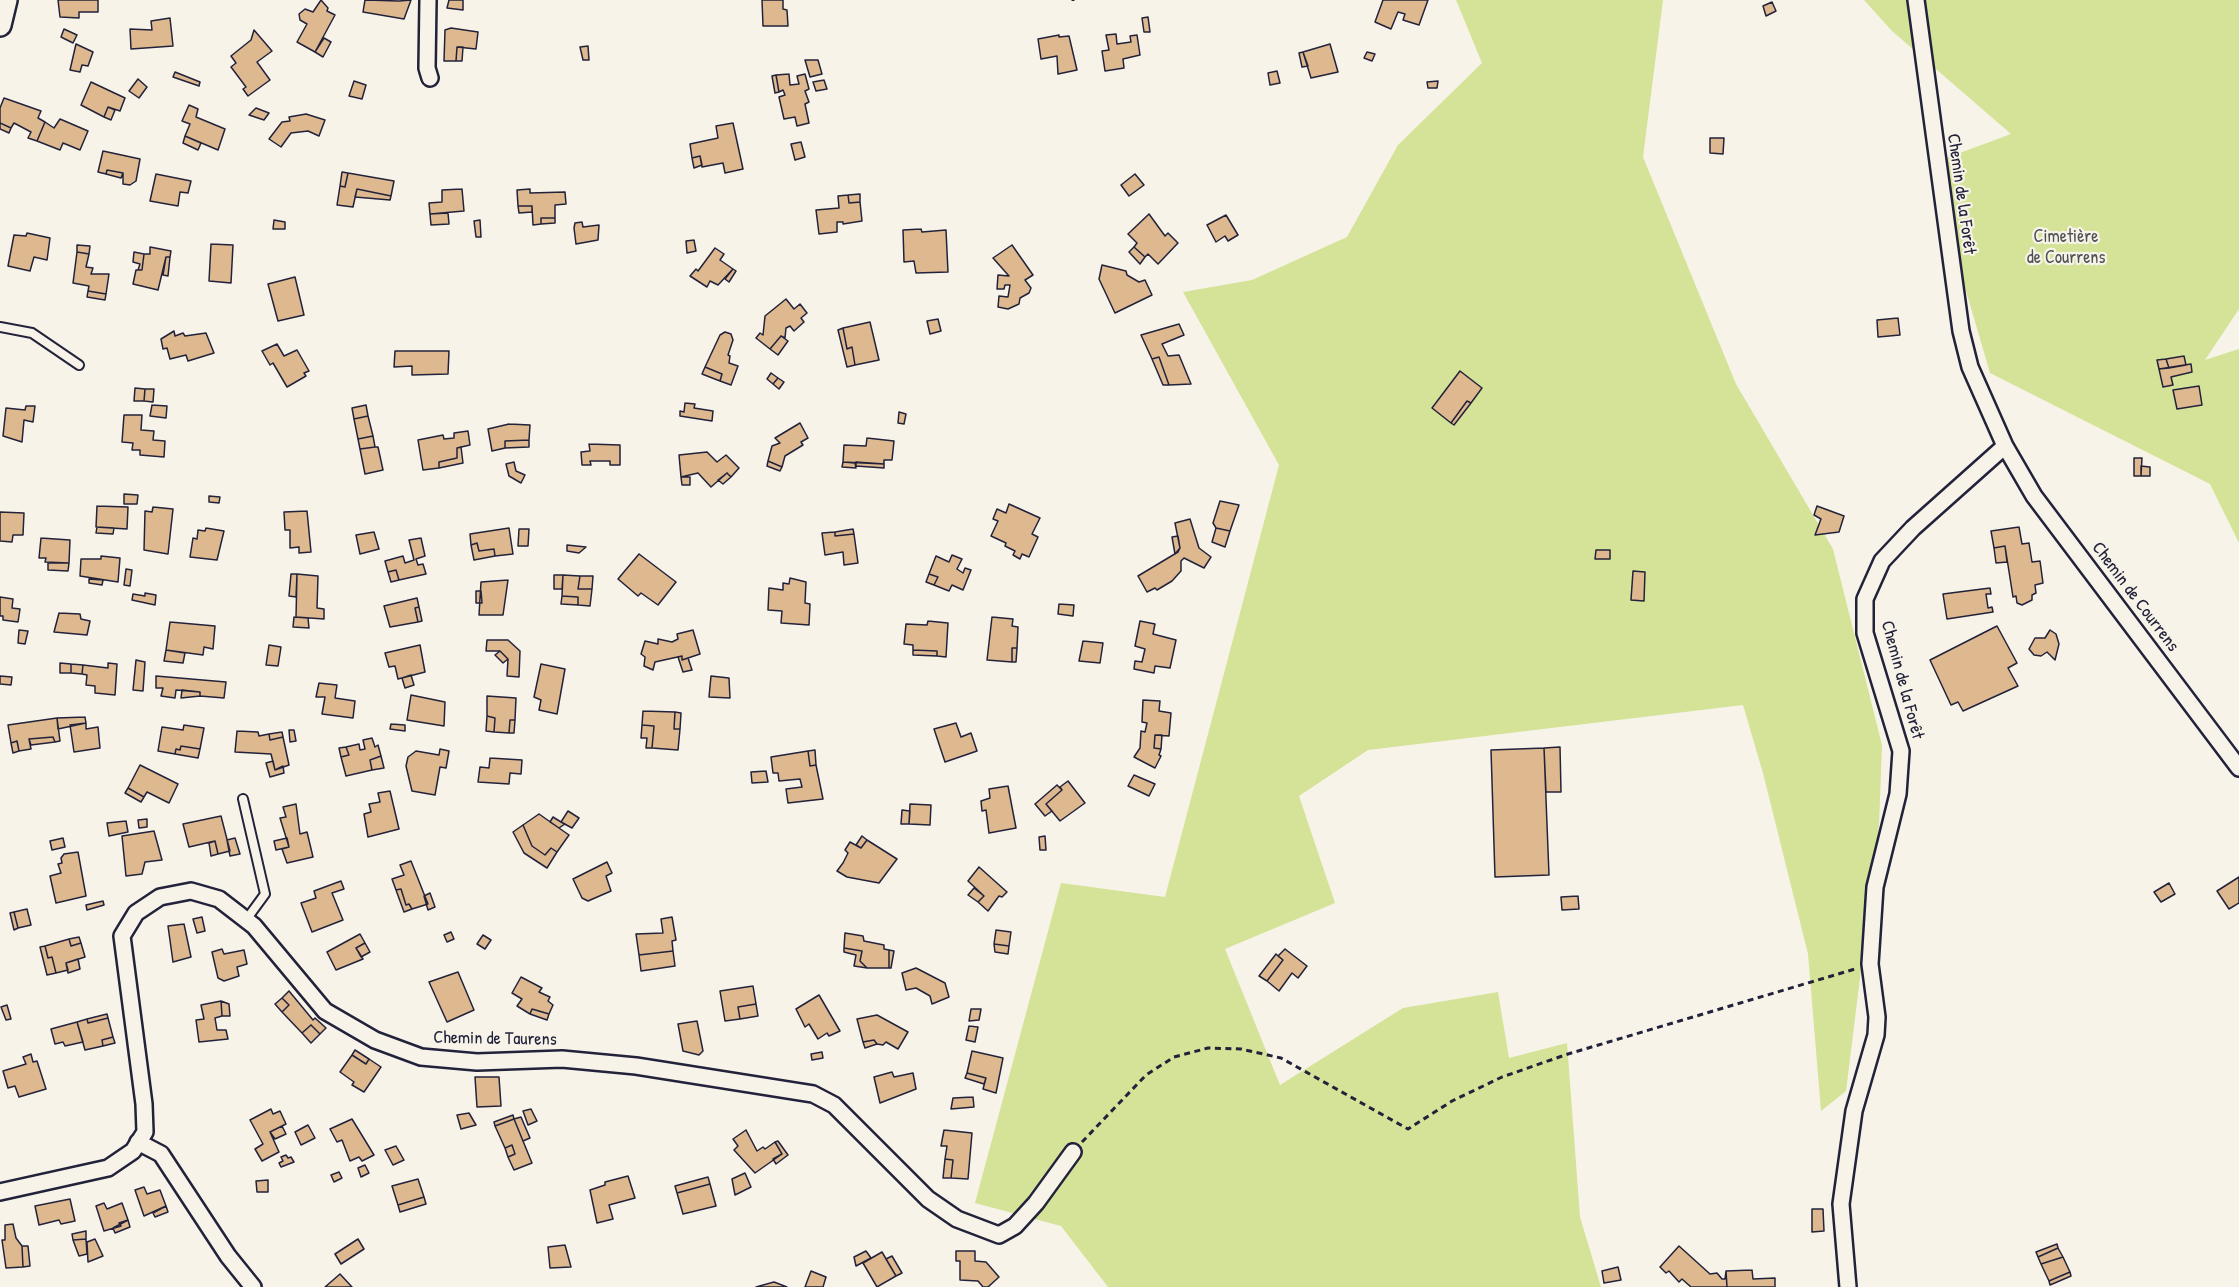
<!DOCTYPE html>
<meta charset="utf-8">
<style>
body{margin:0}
canvas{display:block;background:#f7f3e8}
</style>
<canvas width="2239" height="1287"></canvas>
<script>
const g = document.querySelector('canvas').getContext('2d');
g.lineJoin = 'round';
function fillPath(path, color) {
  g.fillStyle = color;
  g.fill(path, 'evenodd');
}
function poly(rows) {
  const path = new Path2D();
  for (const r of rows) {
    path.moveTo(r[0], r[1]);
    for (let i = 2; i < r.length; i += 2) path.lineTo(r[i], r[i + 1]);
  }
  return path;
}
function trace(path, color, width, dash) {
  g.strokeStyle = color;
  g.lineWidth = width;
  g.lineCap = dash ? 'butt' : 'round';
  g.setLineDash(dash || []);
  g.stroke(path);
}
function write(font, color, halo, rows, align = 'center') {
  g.font = font + ' "Patrick Hand",sans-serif';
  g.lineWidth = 4.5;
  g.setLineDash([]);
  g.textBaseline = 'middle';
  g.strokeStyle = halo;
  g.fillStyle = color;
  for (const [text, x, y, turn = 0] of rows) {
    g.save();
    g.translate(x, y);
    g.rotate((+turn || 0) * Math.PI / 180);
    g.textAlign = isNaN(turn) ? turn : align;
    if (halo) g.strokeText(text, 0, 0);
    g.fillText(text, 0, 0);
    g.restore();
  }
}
fillPath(poly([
 [1456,0,1663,0,1643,157,1736,384,1833,549,1882,745,1879,825,1846,1091,1821,1111,1808,954,1763,773,1743,705,1368,750,1299,796,1335,903,1225,949,1280,1085,1403,1008,1498,992,1509,1058,1567,1043,1580,1217,1601,1287,1108,1287,1061,1226,975,1203,1061,883,1165,897,1279,465,1183,292,1252,280,1347,237,1398,145,1482,63],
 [1864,0,2239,0,2239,309,2205,360,2239,349,2239,543,2210,484,1990,373,1957,260,1941,160,2011,134,1892,31]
]), '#d4e397');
const building = poly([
 [58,0,98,0,98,12,79,12,79,18,60,17,58,0],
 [321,0,328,8,327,11,335,15,315,52,297,42,307,24,300,20,299,14,305,9,313,12,321,0],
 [365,0,399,1,411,0,404,19,363,12,365,0],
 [449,0,463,0,463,10,447,8,449,0],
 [762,0,783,0,783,9,787,10,788,26,763,26,762,0],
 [1383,0,1428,0,1419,25,1403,20,1405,14,1398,12,1391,29,1375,22,1383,0],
 [1772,2,1776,11,1766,16,1763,6,1772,2],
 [1148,17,1150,32,1144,32,1142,18,1148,17],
 [170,18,173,46,131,49,130,29,152,30,151,21,170,18],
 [451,28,478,32,476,49,457,47,456,61,444,61,445,30,451,28],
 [64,29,77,35,73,43,61,37,64,29],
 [254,30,272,51,257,62,270,80,248,96,243,89,246,87,231,67,236,63,231,56,251,40,254,30],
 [1116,34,1117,44,1131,42,1130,36,1137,35,1140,55,1123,59,1124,68,1105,71,1102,51,1109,50,1106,35,1116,34],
 [1059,35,1059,37,1069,36,1077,70,1058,74,1057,56,1041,59,1038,39,1059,35],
 [324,38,331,42,323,57,315,52,324,38],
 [76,44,93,52,88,66,82,65,80,72,70,70,76,44],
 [1330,44,1338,72,1311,78,1303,52,1330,44],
 [588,46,589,60,583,60,580,47,588,46],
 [457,47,463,47,462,61,456,61,457,47],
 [1303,52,1308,66,1302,67,1299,53,1303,52],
 [1367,52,1375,54,1372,61,1364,58,1367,52],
 [805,60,818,60,822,74,810,77,805,60],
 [1277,71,1280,83,1270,85,1268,73,1277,71],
 [175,72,200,82,199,86,173,77,175,72],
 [789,74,790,85,799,84,797,76,805,74,809,89,805,91,809,102,805,104,809,123,797,126,795,117,784,119,779,97,785,95,783,90,779,92,776,75,789,74],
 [776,75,779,92,775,93,772,76,776,75],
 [138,79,147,87,139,98,129,91,138,79],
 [824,80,827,89,816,91,813,82,824,80],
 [354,81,366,85,362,99,349,96,354,81],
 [1438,81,1437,88,1428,88,1427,82,1438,81],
 [91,82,125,98,120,111,108,107,104,117,81,105,91,82],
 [4,98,41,111,38,118,45,122,37,141,28,138,31,132,14,123,11,128,0,123,0,108,4,98],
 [189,105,198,109,196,117,225,129,218,150,185,136,190,124,182,121,189,105],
 [108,107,115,110,111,120,104,117,108,107],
 [256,108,269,113,264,120,249,115,256,108],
 [306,114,325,120,319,136,308,131,291,133,281,147,269,139,282,122,290,121,289,117,306,114],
 [60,119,88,131,80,150,63,143,60,150,37,141,45,122,54,128,60,119],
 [0,123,11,128,9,133,0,129,0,123],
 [733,123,743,169,725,173,723,163,702,167,700,156,692,158,690,144,718,138,716,126,733,123],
 [185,136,201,143,198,150,183,143,185,136],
 [1710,138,1724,138,1723,154,1710,153,1710,138],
 [801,142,805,157,795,160,791,144,801,142],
 [103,151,140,159,136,181,130,185,123,184,123,173,107,170,106,174,98,172,103,151],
 [700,156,702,165,694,168,692,158,700,156],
 [107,170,123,173,121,178,106,174,107,170],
 [342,172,348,173,345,187,340,186,342,172],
 [348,173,394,181,391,196,357,189,353,207,337,205,340,186,345,187,348,173],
 [156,174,191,181,188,193,180,192,178,206,150,201,156,174],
 [1135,174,1144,185,1129,196,1121,185,1135,174],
 [357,189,391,196,390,200,355,197,357,189],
 [462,189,464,211,430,214,429,203,442,202,442,190,462,189],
 [530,189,530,193,565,192,566,204,555,205,555,218,541,218,541,224,533,225,532,206,518,206,517,190,530,189],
 [860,194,860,202,849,203,848,195,860,194],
 [848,195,849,203,860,202,862,221,843,224,843,222,837,222,837,232,819,234,816,210,839,208,838,196,848,195],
 [518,206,532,206,532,212,519,213,518,206],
 [448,213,449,224,431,225,430,214,448,213],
 [1149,214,1165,236,1168,233,1178,243,1158,264,1148,254,1145,257,1134,247,1137,243,1128,234,1149,214],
 [1226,215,1238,235,1228,241,1225,236,1216,242,1207,225,1226,215],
 [541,218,555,218,555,223,541,224,541,218],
 [274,220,285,222,285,229,273,229,274,220],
 [480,220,481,237,476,237,474,221,480,220],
 [582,222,583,227,599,225,598,240,576,244,574,228,575,223,582,222],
 [921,229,922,232,946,230,948,272,916,273,914,261,904,262,903,230,921,229],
 [27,233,50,238,47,260,34,257,30,271,8,266,14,235,26,236,27,233],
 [694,240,696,251,687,253,686,241,694,240],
 [211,244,233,245,231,283,209,281,211,244],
 [77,245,90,246,89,254,77,252,77,245],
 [1012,245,1033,275,1025,280,1031,288,1029,293,1020,298,1019,304,1008,309,998,307,999,296,1008,297,1010,285,1005,285,1004,289,997,289,998,275,1009,276,993,258,1012,245],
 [150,247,171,251,170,257,166,257,158,290,133,284,136,270,142,270,144,254,150,254,150,247],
 [1134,247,1145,257,1140,264,1129,252,1134,247],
 [715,248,724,254,720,260,733,269,718,285,710,281,707,287,690,276,696,269,698,271,715,248],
 [77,252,89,254,86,267,93,268,91,274,109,274,106,294,88,291,89,286,73,283,77,252],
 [134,252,144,254,142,270,138,270,140,264,133,262,134,252],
 [166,257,170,257,168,276,163,275,166,257],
 [1102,265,1126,271,1127,275,1139,282,1145,280,1152,295,1115,313,1099,279,1102,265],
 [733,269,736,271,729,282,725,279,733,269],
 [295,277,304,315,278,321,268,284,295,277],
 [88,291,106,294,105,300,87,297,88,291],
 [786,299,794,309,800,304,807,313,801,318,804,322,794,331,790,326,786,328,785,338,781,336,770,349,756,338,760,333,763,335,765,316,786,299],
 [1898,318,1900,335,1878,337,1877,320,1898,318],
 [938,319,941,331,930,334,927,321,938,319],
 [870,322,879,360,855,365,852,347,847,349,843,328,870,322],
 [1179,324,1184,335,1162,344,1168,356,1179,355,1191,384,1169,385,1159,357,1152,359,1141,335,1179,324],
 [843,328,847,349,852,347,855,365,847,367,838,330,843,328],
 [174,331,175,336,183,333,185,336,206,333,214,353,188,361,186,355,170,359,167,348,163,349,161,339,174,331],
 [725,332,731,334,733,340,728,355,730,356,729,363,738,366,731,385,720,381,722,374,705,367,720,335,725,332],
 [781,336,788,341,778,355,770,349,781,336],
 [277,344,284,356,297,350,309,371,304,373,306,376,287,387,273,363,270,365,262,351,277,344],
 [395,351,449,351,448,374,412,375,412,366,394,367,395,351],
 [2184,356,2186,365,2169,368,2166,359,2184,356],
 [1159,357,1169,385,1163,385,1152,359,1159,357],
 [2166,359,2169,368,2159,369,2157,360,2166,359],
 [2191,364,2192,372,2171,377,2173,385,2163,387,2159,369,2191,364],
 [705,367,722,374,720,381,702,374,705,367],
 [1460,371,1482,388,1471,403,1467,401,1451,423,1432,408,1460,371],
 [771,373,778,378,773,384,767,379,771,373],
 [778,378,784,382,779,389,773,384,778,378],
 [2199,386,2202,405,2177,409,2173,390,2199,386],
 [135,388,145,389,144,401,134,401,135,388],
 [145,389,154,389,153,402,144,401,145,389],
 [1467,401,1471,403,1454,425,1451,423,1467,401],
 [685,403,695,404,694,408,713,411,712,421,680,416,680,411,684,412,685,403],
 [152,405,167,406,166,418,150,416,152,405],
 [366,405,368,416,354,419,352,408,366,405],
 [26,406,35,406,33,422,24,420,22,442,3,436,6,408,25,410,26,406],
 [899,412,906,414,904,424,898,423,899,412],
 [124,415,142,415,141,430,154,431,153,440,165,441,164,457,140,455,140,450,132,450,133,443,122,442,124,415],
 [368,416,373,436,358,439,354,419,368,416],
 [800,423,808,438,801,442,803,445,785,456,782,467,768,461,772,446,780,443,775,438,800,423],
 [509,424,530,425,529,440,505,441,505,448,492,451,488,429,509,424],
 [468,431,470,445,457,448,457,458,439,462,439,468,423,470,418,440,443,435,444,439,454,438,454,433,468,431],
 [373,436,375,447,360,449,358,439,373,436],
 [867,438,894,441,892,460,884,460,884,464,843,462,844,445,866,446,867,438],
 [529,440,529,447,505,448,505,441,529,440],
 [589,444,620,445,620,465,610,465,610,461,590,461,591,465,582,465,581,452,590,451,589,444],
 [375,447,378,447,383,470,365,474,360,449,375,447],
 [461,447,463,463,439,468,439,462,457,458,457,448,461,447],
 [707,452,717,462,726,455,739,468,731,477,727,473,711,487,698,473,681,477,679,455,707,452],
 [2134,458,2142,458,2141,476,2134,476,2134,458],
 [768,461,782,467,780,471,767,466,768,461],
 [514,462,516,471,525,475,521,483,509,476,506,464,514,462],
 [843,462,855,463,856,468,842,467,843,462],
 [856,462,884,464,884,468,856,466,856,462],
 [2141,466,2150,467,2150,476,2141,476,2141,466],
 [727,473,731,477,723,484,718,480,727,473],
 [681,477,690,477,690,485,682,485,681,477],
 [124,494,138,495,137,504,124,504,124,494],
 [209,496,220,497,219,503,209,502,209,496],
 [1220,501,1239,505,1230,531,1216,528,1213,523,1220,501],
 [1009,504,1040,518,1032,534,1038,537,1029,557,1022,554,1020,559,1013,555,1015,551,1005,546,1006,543,991,536,998,521,993,519,997,509,1006,513,1009,504],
 [97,506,128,507,127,529,96,527,97,506],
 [1817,506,1844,516,1839,532,1815,535,1821,519,1814,515,1817,506],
 [153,507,173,509,168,554,144,550,145,511,152,512,153,507],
 [307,511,311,552,299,553,299,547,290,548,290,530,285,530,284,512,307,511],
 [0,512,24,513,23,535,13,535,12,542,0,541,0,512],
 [1190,519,1199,548,1211,557,1204,568,1184,558,1181,561,1181,571,1172,581,1157,590,1155,588,1147,592,1138,576,1178,552,1180,548,1175,523,1190,519],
 [97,527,114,528,113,534,96,533,97,527],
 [2019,527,2022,544,2029,543,2032,562,2040,561,2043,583,2035,585,2036,593,2032,595,2032,600,2022,605,2017,603,2016,596,2013,597,2005,546,1994,548,1991,531,2019,527],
 [206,528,224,531,217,560,190,557,193,538,197,539,198,530,205,531,206,528],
 [509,528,513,554,495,556,494,549,479,551,477,543,471,545,470,534,509,528],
 [1216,528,1230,531,1225,547,1212,542,1216,528],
 [519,529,529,529,528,546,518,546,519,529],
 [853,529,854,534,835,536,835,532,853,529],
 [374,532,379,549,360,554,356,535,374,532],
 [835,532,835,536,854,534,858,563,844,565,843,552,825,555,822,533,835,532],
 [1178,536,1180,548,1175,554,1172,537,1178,536],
 [41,538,70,540,69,563,45,562,46,558,39,558,41,538],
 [421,538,425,556,416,559,418,565,423,564,426,574,399,580,396,570,388,572,385,561,403,556,405,563,414,560,409,540,421,538],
 [477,543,479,551,494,549,495,556,474,560,471,545,477,543],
 [567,545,586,547,579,553,567,551,567,545],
 [2005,546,2007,562,1996,563,1994,548,2005,546],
 [1596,550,1610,550,1610,559,1595,559,1596,550],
 [639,554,676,582,658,605,641,593,638,596,618,579,639,554],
 [952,555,962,559,957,569,963,573,965,568,971,570,963,590,952,585,949,591,934,585,938,577,929,574,936,556,949,562,952,555],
 [101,556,120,558,118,582,80,576,81,559,101,559,101,556],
 [48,563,69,563,68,571,48,570,48,563],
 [126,569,132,570,130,586,124,585,126,569],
 [396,570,399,580,391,582,388,572,396,570],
 [1633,571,1645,572,1644,601,1631,600,1633,571],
 [291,574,297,574,296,597,289,596,291,574],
 [297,574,318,576,317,608,324,609,324,619,296,617,297,574],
 [929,574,938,577,934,585,926,582,929,574],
 [554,575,563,575,562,589,554,589,554,575],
 [563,575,580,576,578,589,592,589,590,606,578,605,578,597,562,596,563,575],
 [580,576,593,576,592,589,578,589,580,576],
 [790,578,806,582,805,603,810,604,809,625,781,623,782,611,768,610,769,588,783,590,783,583,789,584,790,578],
 [89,579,103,580,102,585,89,583,89,579],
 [508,580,503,615,479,615,481,582,508,580],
 [1990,588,1991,594,1986,594,1988,608,1992,607,1993,612,1947,619,1943,594,1990,588],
 [476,591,481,591,482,603,476,603,476,591],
 [145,593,156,595,155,605,132,600,133,594,145,596,145,593],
 [562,596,578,597,578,605,561,604,562,596],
 [0,597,13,599,12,608,20,609,18,622,3,620,3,616,0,616,0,597],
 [417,598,419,607,415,608,418,622,390,627,384,606,417,598],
 [1059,604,1074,605,1073,616,1058,614,1059,604],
 [419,607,422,621,418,622,415,608,419,607],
 [59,613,80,614,81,619,90,621,87,635,54,632,59,613],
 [294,617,308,618,309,628,293,627,294,617],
 [992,617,1013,619,1012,626,1018,627,1017,648,1012,648,1012,662,987,660,992,617],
 [928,621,948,623,946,657,937,656,937,651,913,650,913,645,904,644,906,624,927,625,928,621],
 [1140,621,1155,624,1153,634,1176,640,1170,668,1155,666,1154,673,1134,669,1135,661,1142,662,1145,649,1135,646,1140,621],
 [170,622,215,626,213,649,204,647,203,655,166,650,170,622],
 [1997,626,2017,663,2008,668,2018,686,1963,711,1958,702,1951,705,1930,660,1997,626],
 [19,630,28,631,25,644,18,643,19,630],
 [693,630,700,654,682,660,682,656,655,662,653,670,644,666,645,657,641,654,645,641,658,644,658,639,672,642,678,639,677,634,693,630],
 [2050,630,2056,634,2059,644,2055,660,2047,652,2041,656,2034,655,2029,649,2035,638,2045,638,2050,630],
 [487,640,508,640,520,651,519,677,507,676,508,659,500,651,486,651,487,640],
 [1083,641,1103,643,1100,663,1079,661,1083,641],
 [269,645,281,647,278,666,266,665,269,645],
 [420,645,425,672,398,679,395,666,389,667,385,653,420,645],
 [1012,648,1017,648,1016,662,1012,662,1012,648],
 [166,650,185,653,183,663,164,661,166,650],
 [913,650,937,651,937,656,913,655,913,650],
 [500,651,508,659,503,663,495,655,500,651],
 [682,656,682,660,688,658,692,670,683,672,678,657,682,656],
 [136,660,145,662,143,691,133,690,136,660],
 [60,663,71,664,71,673,60,673,60,663],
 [108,663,117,664,115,695,95,693,95,686,86,685,87,675,82,674,83,665,108,668,108,663],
 [71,664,83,665,82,674,71,673,71,664],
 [541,664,565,669,557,714,539,710,541,700,534,697,541,664],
 [411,675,414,685,405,688,402,678,411,675],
 [0,676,12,677,11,685,0,684,0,676],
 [156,676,226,682,224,698,200,696,200,692,176,690,175,698,161,696,163,688,156,688,156,676],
 [711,676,729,678,730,698,709,697,711,676],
 [319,683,337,685,335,698,355,701,353,718,322,714,325,697,316,697,319,683],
 [182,690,200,692,200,696,181,698,182,690],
 [411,695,445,702,444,726,407,720,411,695],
 [487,696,516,698,515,720,510,720,509,733,494,732,495,718,487,716,487,696],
 [1143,700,1160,701,1159,711,1171,713,1169,736,1155,735,1154,748,1161,749,1159,755,1161,756,1155,768,1134,757,1140,748,1141,731,1145,732,1147,723,1142,722,1143,700],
 [643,711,675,712,674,729,680,729,678,750,652,748,654,726,642,725,643,711],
 [675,712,681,713,680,729,674,729,675,712],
 [487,716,495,718,494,732,486,731,487,716],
 [85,717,86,723,58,729,57,718,85,717],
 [57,718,60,741,55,742,53,737,29,739,31,749,19,751,17,741,11,743,8,725,57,718],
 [510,720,515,720,514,733,509,733,510,720],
 [86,723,86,729,98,727,100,748,74,752,70,725,86,723],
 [956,723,961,737,971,733,977,751,945,762,934,729,956,723],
 [391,724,405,725,405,731,390,729,391,724],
 [184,725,204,728,200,749,181,746,180,750,176,749,175,754,158,751,162,727,183,730,184,725],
 [642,725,654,726,652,748,646,748,647,738,641,738,642,725],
 [289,730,294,730,296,741,290,742,289,730],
 [237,731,258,732,259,736,269,734,270,740,283,737,289,765,275,770,271,754,235,752,237,731],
 [282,732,283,737,270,740,269,734,282,732],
 [1155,735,1162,735,1161,749,1154,748,1155,735],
 [53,737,55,742,31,745,29,739,53,737],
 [372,738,375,747,378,745,381,756,370,760,372,770,346,776,341,757,349,755,346,747,359,744,360,750,365,749,363,740,372,738],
 [17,741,19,751,13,753,11,743,17,741],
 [181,746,200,749,198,758,175,754,176,749,180,750,181,746],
 [346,747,349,755,341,757,339,748,346,747],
 [1560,747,1561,792,1546,792,1544,748,1560,747],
 [1544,748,1549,875,1495,877,1491,750,1544,748],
 [440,749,449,751,446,768,440,767,435,795,412,791,406,766,408,757,416,751,439,755,440,749],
 [815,750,816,765,810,766,808,751,815,750],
 [808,751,810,766,816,765,823,799,788,803,786,789,802,787,800,779,779,781,778,773,773,773,771,757,808,751],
 [381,756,384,768,372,770,370,760,381,756],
 [490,758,522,760,521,774,510,773,509,784,478,782,480,767,489,768,490,758],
 [273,761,275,770,283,766,284,773,270,777,266,763,273,761],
 [140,765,178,784,169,803,147,792,144,797,128,788,140,765],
 [766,771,768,782,752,783,751,772,766,771],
 [1134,775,1155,784,1149,796,1128,786,1134,775],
 [1068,781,1085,803,1060,821,1046,804,1062,790,1060,787,1068,781],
 [1057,785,1062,790,1046,804,1052,811,1045,816,1035,804,1057,785],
 [1008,786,1016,828,989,833,986,810,982,811,981,801,990,798,989,789,1008,786],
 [128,788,144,797,141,802,125,793,128,788],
 [390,791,399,829,368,837,364,814,371,812,369,804,380,802,378,793,390,791],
 [296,804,300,834,307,832,313,857,287,863,282,849,289,847,280,818,286,817,283,807,296,804],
 [910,804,931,805,930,825,909,824,910,804],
 [902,810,910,811,909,824,901,824,902,810],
 [568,811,579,818,572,828,561,822,568,811],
 [539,814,569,835,557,852,551,848,545,855,532,846,523,825,539,814],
 [221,816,230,851,218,854,215,841,189,847,183,824,221,816],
 [553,817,561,822,565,824,559,828,550,822,553,817],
 [147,819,147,827,139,828,138,820,147,819],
 [126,821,128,832,109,836,107,823,126,821],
 [523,825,532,846,545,855,551,848,557,852,547,868,524,853,513,832,523,825],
 [154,831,162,860,145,862,142,874,126,876,122,836,154,831],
 [862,836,867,840,861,848,856,845,862,836],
 [1045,836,1046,850,1040,850,1039,837,1045,836],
 [63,838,65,847,52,850,50,841,63,838],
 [235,838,240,854,230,856,227,840,235,838],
 [287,838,289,847,276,850,274,841,287,838],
 [867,840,897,859,879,883,847,877,837,871,843,863,848,853,845,850,850,842,861,848,867,840],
 [215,841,218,854,211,856,209,843,215,841],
 [78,852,86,896,56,903,50,876,61,873,58,864,62,863,61,858,64,854,78,852],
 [411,861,428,904,412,909,409,904,406,905,401,889,396,890,392,879,404,875,400,865,411,861],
 [607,862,612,873,606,876,611,891,588,901,582,898,573,879,607,862],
 [979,867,1007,892,1002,897,999,896,988,911,978,902,984,896,968,881,979,867],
 [2239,877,2239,903,2229,909,2217,891,2239,877],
 [341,881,344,889,332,893,343,920,312,932,301,903,316,898,314,891,341,881],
 [2169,883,2175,894,2161,902,2154,892,2169,883],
 [974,888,984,896,978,902,968,895,974,888],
 [401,889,406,905,409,904,412,909,404,912,396,890,401,889],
 [430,893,435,907,428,910,424,896,430,893],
 [1578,896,1579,909,1562,910,1561,897,1578,896],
 [103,901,104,905,87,910,86,905,103,901],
 [27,909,31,925,18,928,14,912,27,909],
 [14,912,18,928,14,930,10,913,14,912],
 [202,917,205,931,197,933,193,919,202,917],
 [672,917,676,940,672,941,673,951,639,955,636,934,663,933,661,919,672,917],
 [184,924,191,957,173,962,168,926,184,924],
 [996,930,1011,932,1009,946,994,944,996,930],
 [451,932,454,939,447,942,444,935,451,932],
 [845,933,863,936,864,941,884,945,884,949,889,950,889,968,867,968,860,961,862,951,844,948,845,933],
 [360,934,365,943,356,948,363,959,336,970,327,952,360,934],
 [483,935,491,940,485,949,477,944,483,935],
 [79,937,81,943,71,946,69,939,79,937],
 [69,939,71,946,81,943,85,957,66,963,68,970,56,973,52,957,48,958,45,946,69,939],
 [365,943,370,952,361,957,356,948,365,943],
 [994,944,1009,946,1008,954,995,952,994,944],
 [45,946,48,958,52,957,56,973,47,975,40,947,45,946],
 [844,948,862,951,860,961,867,968,854,966,856,955,844,952,844,948],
 [222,949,224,954,244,950,247,964,237,967,239,976,224,981,218,978,212,952,222,949],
 [1285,949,1307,966,1298,978,1292,973,1279,991,1267,981,1283,960,1278,956,1285,949],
 [889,950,894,951,891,968,889,968,889,950],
 [673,951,675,966,641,971,639,955,673,951],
 [1276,954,1283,960,1267,981,1259,976,1276,954],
 [78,959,80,969,68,973,66,963,78,959],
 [916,968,945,983,949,997,932,1004,930,996,916,988,906,990,902,973,916,968],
 [458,972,474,1010,447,1022,429,982,458,972],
 [521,977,542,988,539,992,550,997,548,1001,553,1005,549,1014,532,1009,530,1014,517,1006,522,999,512,993,521,977],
 [753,986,756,1004,738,1007,740,1019,725,1021,720,991,753,986],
 [289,991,313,1020,315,1018,326,1028,320,1034,311,1025,302,1033,282,1012,289,1005,282,998,289,991],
 [819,995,840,1031,829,1036,827,1033,818,1039,809,1024,805,1027,796,1009,819,995],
 [282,998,289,1005,282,1012,275,1004,282,998],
 [221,1001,222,1016,215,1018,217,1030,226,1030,228,1039,199,1042,196,1020,204,1019,201,1005,221,1001],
 [221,1001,229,1004,230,1016,222,1016,221,1001],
 [756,1004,758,1016,740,1019,738,1007,756,1004],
 [7,1005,11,1019,6,1020,1,1007,7,1005],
 [532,1009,549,1014,547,1020,530,1014,532,1009],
 [971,1009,981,1009,979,1020,969,1021,971,1009],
 [107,1014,108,1018,88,1023,87,1019,107,1014],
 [877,1015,908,1032,898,1049,886,1042,883,1045,877,1044,874,1040,863,1042,857,1019,877,1015],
 [108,1018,113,1037,102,1040,103,1046,85,1050,77,1022,87,1019,88,1023,108,1018],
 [697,1021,703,1051,699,1055,683,1051,678,1024,697,1021],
 [77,1022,83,1042,65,1046,63,1042,55,1044,51,1029,77,1022],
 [311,1025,320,1034,311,1043,302,1033,311,1025],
 [969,1026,978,1027,975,1042,966,1040,969,1026],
 [113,1037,115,1043,103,1046,102,1040,113,1037],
 [874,1040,877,1044,865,1048,863,1042,874,1040],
 [355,1050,369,1059,366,1064,352,1055,355,1050],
 [972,1051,1003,1058,996,1093,983,1089,986,1078,967,1073,972,1051],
 [822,1052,823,1058,812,1060,811,1054,822,1052],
 [31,1054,33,1062,37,1061,46,1089,19,1097,15,1086,8,1088,3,1071,26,1064,23,1057,31,1054],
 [352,1055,366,1064,369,1059,381,1067,364,1092,352,1085,354,1082,340,1072,352,1055],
 [892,1072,894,1077,913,1073,916,1089,880,1103,874,1077,892,1072],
 [967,1073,986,1078,984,1084,965,1078,967,1073],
 [475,1077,499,1077,501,1106,477,1107,475,1077],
 [973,1097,974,1107,951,1109,953,1098,973,1097],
 [271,1109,273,1114,280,1111,286,1124,270,1132,279,1152,262,1161,255,1149,263,1144,250,1120,271,1109],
 [531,1109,537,1121,528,1125,523,1111,531,1109],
 [469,1113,476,1125,461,1129,457,1115,469,1113],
 [513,1115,514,1119,495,1126,494,1122,513,1115],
 [521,1117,530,1138,523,1141,514,1119,521,1117],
 [352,1119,374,1155,362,1161,359,1157,350,1161,342,1140,337,1142,330,1129,352,1119],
 [514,1119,532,1163,514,1170,508,1157,515,1154,512,1145,505,1148,495,1126,514,1119],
 [308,1125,315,1138,301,1145,295,1132,308,1125],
 [282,1126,286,1134,275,1139,270,1132,282,1126],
 [746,1130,757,1151,763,1147,765,1149,775,1142,782,1154,755,1173,734,1150,738,1146,733,1139,746,1130],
 [944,1130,972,1133,968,1179,951,1178,953,1160,945,1159,947,1146,941,1146,944,1130],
 [778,1141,788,1155,776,1164,773,1159,782,1154,775,1142,778,1141],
 [512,1145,515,1154,508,1157,505,1148,512,1145],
 [396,1146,404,1160,393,1165,385,1150,396,1146],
 [286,1155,288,1158,291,1157,294,1162,281,1167,279,1163,283,1161,281,1157,286,1155],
 [945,1159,953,1160,951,1178,943,1178,945,1159],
 [365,1165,369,1173,361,1177,358,1168,365,1165],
 [339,1172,342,1178,334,1182,331,1175,339,1172],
 [745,1173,751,1187,735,1195,732,1179,745,1173],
 [628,1176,635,1198,609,1205,613,1219,597,1223,590,1190,605,1185,605,1182,628,1176],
 [708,1177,710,1184,677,1193,675,1186,708,1177],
 [418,1179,424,1197,398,1205,392,1186,418,1179],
 [268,1180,268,1192,257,1192,256,1181,268,1180],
 [710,1184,716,1206,683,1214,677,1193,710,1184],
 [144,1187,147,1194,160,1190,166,1206,144,1216,135,1190,144,1187],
 [424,1197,426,1204,400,1212,398,1205,424,1197],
 [70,1199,75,1221,61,1224,59,1220,39,1225,35,1206,70,1199],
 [104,1203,107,1209,122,1203,128,1220,119,1223,121,1226,104,1231,96,1206,104,1203],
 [166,1206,168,1212,155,1217,153,1213,166,1206],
 [1812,1209,1823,1209,1824,1231,1812,1232,1812,1209],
 [128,1220,130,1227,115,1233,113,1228,128,1220],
 [13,1224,16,1238,22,1246,23,1267,6,1268,2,1240,5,1240,5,1225,13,1224],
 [86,1231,86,1239,73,1240,72,1234,86,1231],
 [86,1239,87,1254,79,1256,73,1240,86,1239],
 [95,1239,103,1256,88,1262,87,1242,95,1239],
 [358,1239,364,1249,341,1264,335,1254,358,1239],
 [2057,1244,2058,1248,2038,1257,2036,1252,2057,1244],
 [565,1245,571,1267,550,1268,548,1247,565,1245],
 [22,1246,28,1246,30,1266,23,1267,22,1246],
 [1679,1246,1710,1274,1717,1273,1722,1279,1725,1279,1726,1271,1727,1287,1691,1287,1682,1279,1679,1282,1669,1271,1666,1273,1660,1267,1679,1246],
 [2058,1248,2063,1257,2041,1264,2038,1257,2058,1248],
 [866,1251,871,1258,856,1266,854,1257,866,1251],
 [956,1251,975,1251,975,1261,986,1262,999,1277,988,1287,983,1287,978,1281,960,1280,960,1261,956,1261,956,1251],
 [882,1252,896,1276,877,1287,863,1263,882,1252],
 [892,1256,902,1273,896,1276,886,1259,892,1256],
 [2063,1257,2070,1272,2049,1281,2041,1264,2063,1257],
 [1618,1267,1621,1280,1604,1283,1602,1271,1618,1267],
 [1752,1270,1753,1279,1775,1278,1775,1287,1727,1287,1726,1271,1752,1270],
 [811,1271,826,1277,823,1287,805,1287,811,1271],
 [2070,1272,2071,1276,2050,1285,2049,1281,2070,1272],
 [340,1274,352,1287,325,1287,340,1274],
 [774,1282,787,1287,756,1287,774,1282]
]);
fillPath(building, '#deb88f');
trace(building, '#22223b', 1.5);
const service = poly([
 [0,327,32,333,79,365],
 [243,799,265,894,246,920]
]);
const minor = poly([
 [428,0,427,68,430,78],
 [2005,446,2034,496,2239,768],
 [138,1142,161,1154,228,1256,253,1287],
 [0,1192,108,1168,133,1151,145,1132,144,1104,122,936,136,913,160,897,191,891,219,899,254,926,325,1011,375,1040,421,1057,477,1062,562,1059,636,1066,813,1094,834,1105,928,1199,957,1219,999,1235,1015,1226,1036,1203,1073,1152],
 [1848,1287,1841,1204,1854,1111,1876,1035,1877,1017,1870,964,1875,887,1898,794,1901,751,1865,633,1865,599,1882,561,1913,528,2005,446,1970,367,1961,331,1916,0]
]);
const secondary = poly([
 [0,25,6,0]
]);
trace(service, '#22223b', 12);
trace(minor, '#22223b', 20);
trace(secondary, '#22223b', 26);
trace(poly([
 [1073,1,1073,0],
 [1082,1142,1146,1075,1174,1057,1208,1048,1241,1049,1281,1058,1408,1129,1452,1101,1502,1077,1568,1054,1855,969]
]), '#22223b', 3, [6, 4.5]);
trace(service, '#f7f3e8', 8);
trace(minor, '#f7f3e8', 15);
trace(secondary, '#f7f3e8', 21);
write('18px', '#22223b', '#f7f3e8', [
 ["Chemin de la Forêt",1961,194,82],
 ["Chemin de Courrens",2135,597,53],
 ["Chemin de la Forêt",1902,680,75],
 ["Chemin de Taurens",495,1039,1]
]);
write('18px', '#4e5252', '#f7f3e8', [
 ["Cimetière",2066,237],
 ["de Courrens",2066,258]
]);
</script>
